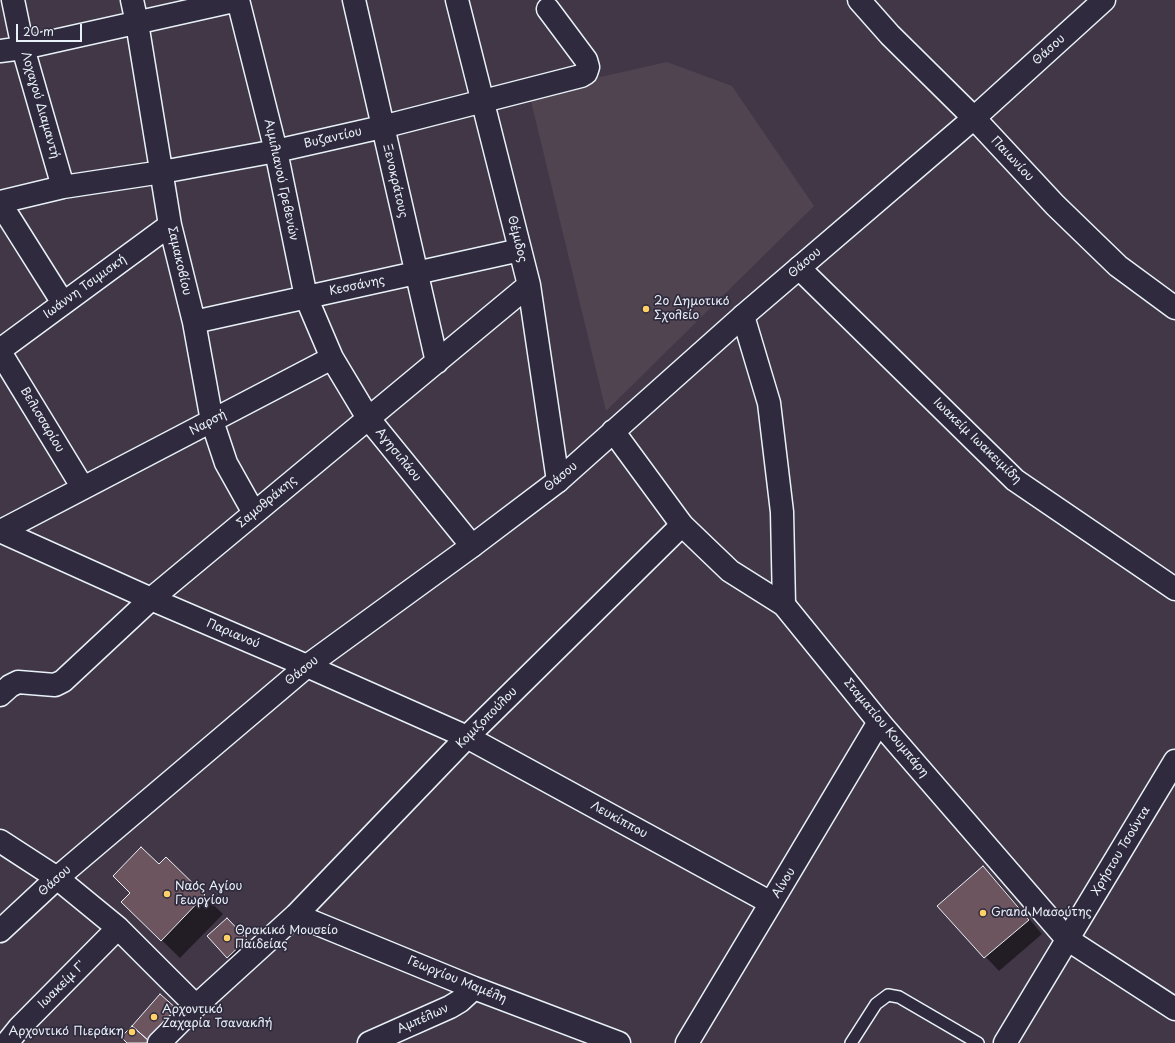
<!DOCTYPE html>
<meta charset="utf-8">
<style>
body{margin:0}
#map{position:relative;width:1175px;height:1043px;overflow:hidden;background:#413747;font-family:"Playpen Sans",sans-serif}
canvas{display:block}
.scale{position:absolute;left:16px;top:24px;width:66px;height:18px;box-sizing:border-box;border:2px solid #e8f1f8;border-top:0;padding-left:5px;font-size:12px;line-height:14px;white-space:nowrap;color:#e8f1f8;-webkit-text-stroke:3px #2f2a3d;paint-order:stroke}
</style>
<div id="map">
<canvas width="1175" height="1043"></canvas>
<div class="scale">20 m</div>
</div>
<script>
const g = document.querySelector('canvas').getContext('2d');
g.lineJoin = 'round';
function fillPath(path, color) {
  g.fillStyle = color;
  g.fill(path, 'evenodd');
}
function poly(rows) {
  const path = new Path2D();
  for (const r of rows) {
    path.moveTo(r[0], r[1]);
    for (let i = 2; i < r.length; i += 2) path.lineTo(r[i], r[i + 1]);
  }
  return path;
}
function trace(path, color, width, dash) {
  g.strokeStyle = color;
  g.lineWidth = width;
  g.lineCap = dash ? 'butt' : 'round';
  g.setLineDash(dash || []);
  g.stroke(path);
}
function write(font, color, halo, rows, align = 'center') {
  g.font = font + ' "Playpen Sans",sans-serif';
  g.lineWidth = 3.5;
  g.setLineDash([]);
  g.textBaseline = 'middle';
  g.strokeStyle = halo;
  g.fillStyle = color;
  for (const [text, x, y, turn = 0] of rows) {
    g.save();
    g.translate(x, y);
    g.rotate((+turn || 0) * Math.PI / 180);
    g.textAlign = isNaN(turn) ? turn : align;
    if (halo) g.strokeText(text, 0, 0);
    g.fillText(text, 0, 0);
    g.restore();
  }
}
fillPath(poly([
 [667,62,732,86,814,206,606,411,529,93]
]), '#514451');
fillPath(poly([
 [166,859,223,914,180,958,141,920,159,866],
 [983,867,997,881,1042,934,999,971,938,906],
 [236,928,255,949,237,966,208,936]
]), '#0007');
const building = poly([
 [141,847,159,864,166,857,205,895,161,941,121,902,130,893,113,876,141,847],
 [983,866,1029,920,984,958,937,906,983,866],
 [227,918,247,939,227,958,207,936,227,918],
 [160,994,177,1009,149,1041,132,1026,160,994],
 [132,1026,149,1041,147,1043,127,1043,121,1037,132,1026]
]);
fillPath(building, '#6c555e');
trace(building, '#e8f1f8', 1);
const service = poly([
 [851,1043,876,1004,888,995,899,997,978,1043]
]);
const minor = poly([
 [13,0,23,48,63,187],
 [132,0,137,23,170,225,194,322,212,421,226,463,254,513],
 [238,0,276,151,306,297,332,358,368,418,472,546],
 [354,0,437,362],
 [457,0,529,285,558,481],
 [859,0,890,35,974,118,1055,205,1118,266,1175,308],
 [0,51,23,48,238,0],
 [0,202,63,187,162,172,276,151,382,127,581,76,586,73,588,67,586,60,548,9],
 [0,203,63,303],
 [799,268,1015,480,1175,589],
 [743,316,769,403,782,512,784,605],
 [194,322,520,250],
 [0,350,170,225],
 [0,352,83,488],
 [0,531,151,599,307,666,467,737,771,903],
 [1,531,332,358],
 [0,695,10,686,18,682,55,685,63,681,151,599,529,285],
 [0,841,57,878,118,928,196,1006],
 [296,915,474,988,619,1043],
 [7,1043,19,1028,118,928],
 [159,1043,196,1006,296,915,467,737,682,525],
 [369,1043,450,1007,460,1001,474,988],
 [687,1043,771,903,879,722],
 [1005,1043,1175,761]
]);
const tertiary = poly([
 [613,431,682,525,730,571,784,605,879,722,1067,939,1175,1009],
 [0,931,57,878,307,666,472,546,558,481,743,316,974,118,1104,0]
]);
trace(service, '#e8f1f8', 14);
trace(minor, '#e8f1f8', 25);
trace(tertiary, '#e8f1f8', 25);
trace(service, '#2f2a3d', 11);
trace(minor, '#2f2a3d', 22);
trace(tertiary, '#2f2a3d', 22);
for (const [x, y, r, color] of [
 [646,309,4,"#ffd166"],
 [167,894,4,"#ffd166"],
 [983,913,4,"#ffd166"],
 [227,938,4,"#ffd166"],
 [154,1017,4,"#ffd166"],
 [132,1032,4,"#ffd166"]
]) {
  const dot = new Path2D();
  dot.arc(x, y, r, 0, 2 * Math.PI);
  g.fillStyle = color;
  g.fill(dot);
  trace(dot, '#2f2a3d', 1.5);
}
write('12px', '#e8f1f8', '#2f2a3d', [
 ["Θάσου",1049,50,-42],
 ["Λοχαγού Διαμαντή",40,105,74],
 ["Βυζαντίου",333,138,-13],
 ["Παιωνίου",1012,159,47],
 ["Αιμιλιανού Γρεβενών",281,180,78],
 ["Ξενοκράτους",395,181,77],
 ["Θέμιδος",517,239,76],
 ["Σαμακοβίου",179,261,77],
 ["Θάσου",805,263,-41],
 ["Κεσσάνης",357,286,-12],
 ["Ιωάννη Τσιμισκή",85,287,-36],
 ["Βελισσαρίου",42,420,59],
 ["Ναρσή",208,423,-28],
 ["Ιωακείμ Ιωακειμίδη",977,441,44],
 ["Αγησιλάου",398,455,51],
 ["Θάσου",561,477,-40],
 ["Σαμοθράκης",267,502,-40],
 ["Παριανού",233,634,23],
 ["Θάσου",302,671,-39],
 ["Κομιζοπούλου",487,718,-45],
 ["Σταματίου Κουμπάρη",886,728,50],
 ["Λευκίππου",619,820,29],
 ["Χρήστου Τσούντα",1121,851,-59],
 ["Θάσου",55,881,-42],
 ["Αίνου",784,883,-59],
 ["Γεωργίου Μαμέλη",457,980,22],
 ["Ιωακείμ Γ'",62,985,-45],
 ["Αμπέλων",423,1019,-24]
]);
write('12px', '#e8f1f8', '#2f2a3d', [
 ["2ο Δημοτικό",654,302],
 ["Σχολείο",654,316],
 ["Ναός Αγίου",175,887],
 ["Γεωργίου",175,901],
 ["Grand Μασούτης",991,913],
 ["Θρακικό Μουσείο",235,931],
 ["Παιδείας",235,945],
 ["Αρχοντικό",162,1010],
 ["Ζαχαρία Τσανακλή",162,1024],
 ["Αρχοντικό Πιεράκη",124,1032,"right"]
], 'left');
</script>
